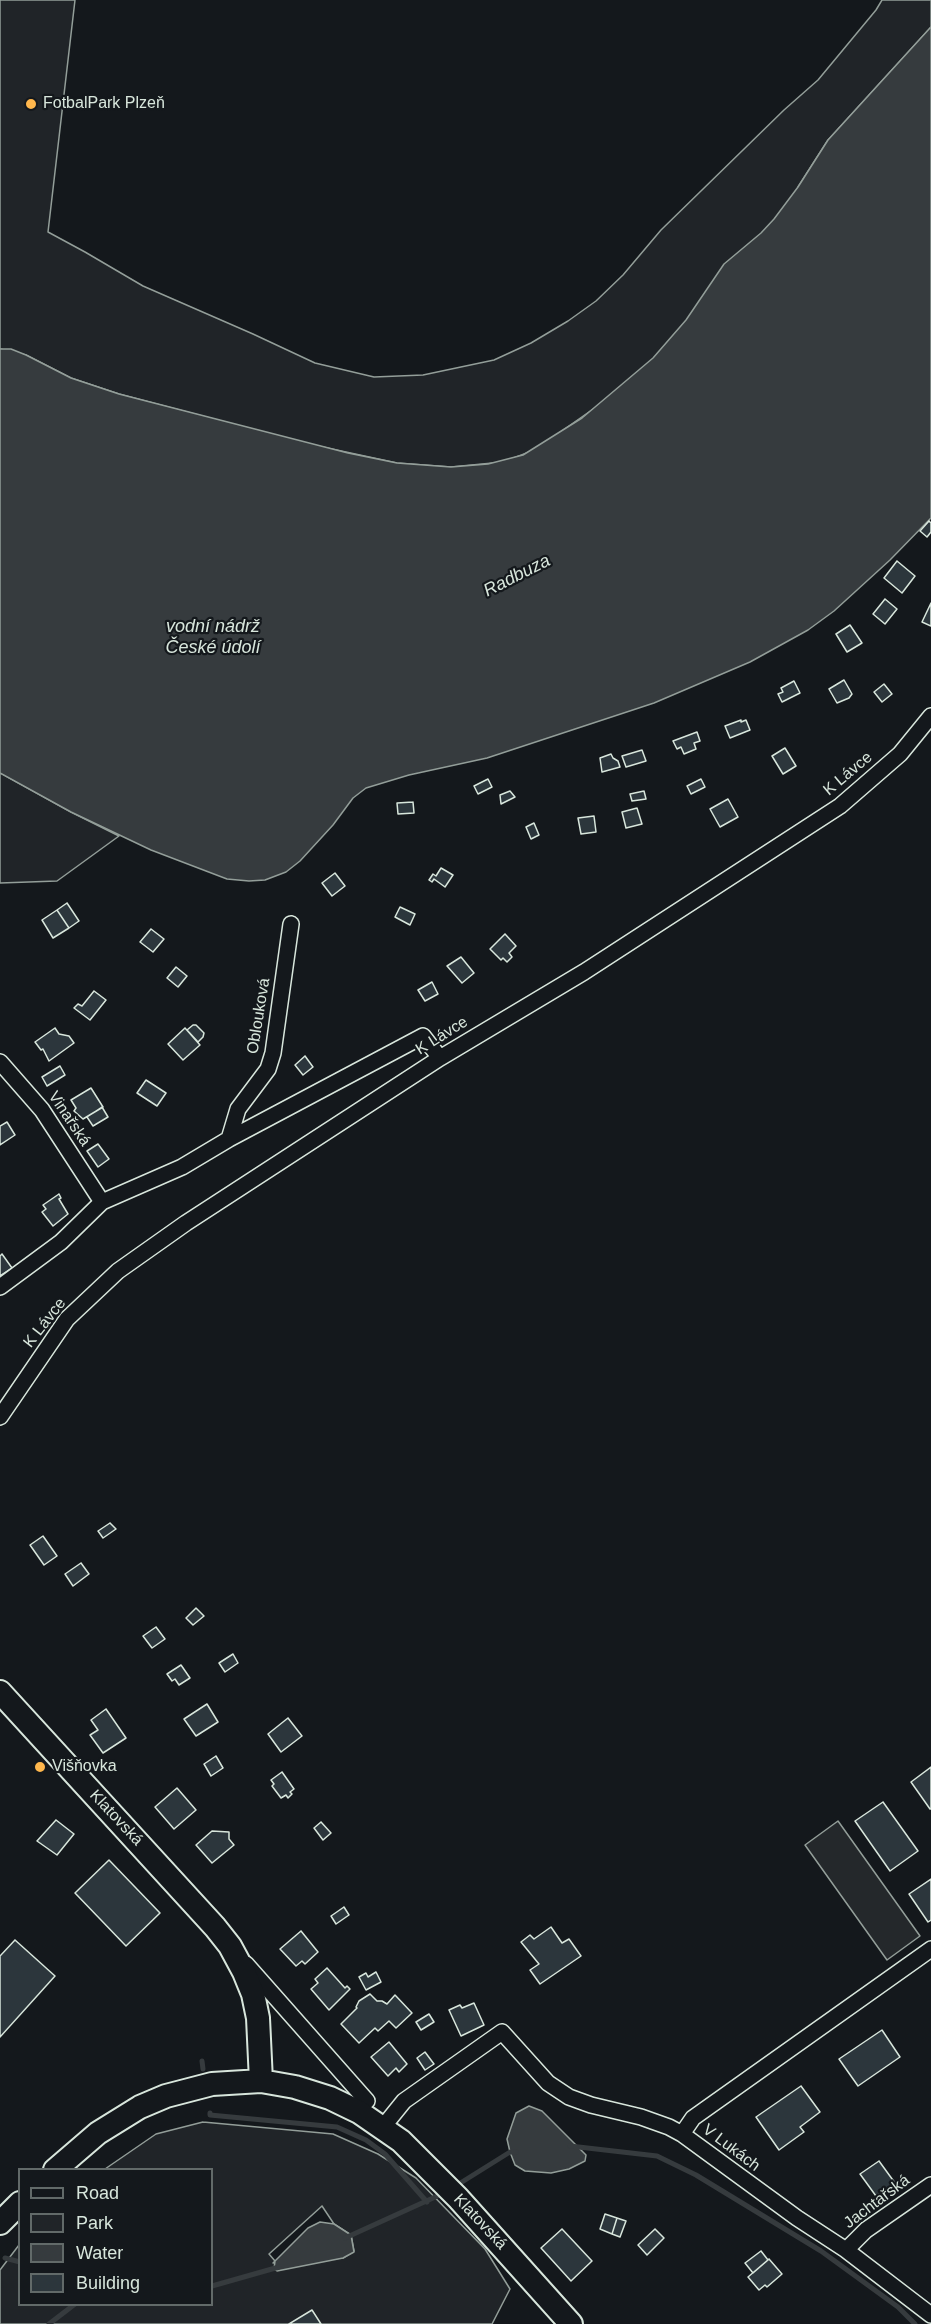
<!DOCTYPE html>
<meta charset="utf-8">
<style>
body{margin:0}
#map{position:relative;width:931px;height:2324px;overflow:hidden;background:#14181c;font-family:Helvetica,sans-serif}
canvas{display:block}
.legend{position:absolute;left:18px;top:2168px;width:195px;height:138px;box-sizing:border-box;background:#14181c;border:2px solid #626a69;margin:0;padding:8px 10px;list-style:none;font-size:18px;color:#d8e6dc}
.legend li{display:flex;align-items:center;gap:12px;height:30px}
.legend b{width:30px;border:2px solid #626a69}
</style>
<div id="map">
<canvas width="931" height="2324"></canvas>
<ul class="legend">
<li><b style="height:8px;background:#14181c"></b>Road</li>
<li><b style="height:16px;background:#202428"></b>Park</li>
<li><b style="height:16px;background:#363b3e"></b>Water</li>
<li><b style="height:16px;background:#2c363c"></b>Building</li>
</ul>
</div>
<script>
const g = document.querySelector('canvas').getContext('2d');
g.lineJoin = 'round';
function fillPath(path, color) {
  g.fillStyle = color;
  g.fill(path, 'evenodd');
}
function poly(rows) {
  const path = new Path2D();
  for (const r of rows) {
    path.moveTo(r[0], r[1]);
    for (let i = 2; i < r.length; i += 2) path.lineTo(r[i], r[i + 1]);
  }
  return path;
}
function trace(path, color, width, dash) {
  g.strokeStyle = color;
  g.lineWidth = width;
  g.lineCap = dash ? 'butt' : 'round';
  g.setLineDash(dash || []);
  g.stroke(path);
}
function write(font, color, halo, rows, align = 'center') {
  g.font = font + ' Helvetica,sans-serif';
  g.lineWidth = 4.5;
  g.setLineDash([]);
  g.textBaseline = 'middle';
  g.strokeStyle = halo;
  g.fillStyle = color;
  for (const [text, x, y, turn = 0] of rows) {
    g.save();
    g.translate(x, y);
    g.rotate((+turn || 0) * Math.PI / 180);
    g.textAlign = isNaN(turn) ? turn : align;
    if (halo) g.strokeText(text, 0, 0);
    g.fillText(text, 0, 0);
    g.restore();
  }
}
const green = poly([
 [0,0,75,0,48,232,85,252,143,286,253,334,315,363,374,377,423,375,494,360,531,343,568,321,596,301,623,275,661,230,784,110,818,80,876,10,882,0,931,0,931,27,828,140,798,187,829,214,606,400,549,440,532,451,503,462,451,467,397,463,304,443,119,394,71,378,26,355,0,349,0,0],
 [0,773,71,812,119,836,57,881,0,883,0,773],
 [203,2122,333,2134,378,2154,416,2178,485,2249,510,2289,492,2324,0,2324,0,2270,19,2245,20,2304,212,2304,212,2170,105,2169,156,2134,203,2122],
 [322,2206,334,2224,351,2235,354,2251,343,2258,273,2263,275,2261,269,2254,322,2206]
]);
fillPath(green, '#202428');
trace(green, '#939e99', 1.5);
const parking = poly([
 [838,1821,920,1936,887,1960,805,1845,838,1821]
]);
fillPath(parking, '#24282b');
trace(parking, '#939e99', 1.5);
const water = poly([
 [931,27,931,518,890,560,834,611,808,630,750,662,654,703,487,758,409,775,366,788,353,798,333,825,300,861,286,872,265,880,249,881,227,879,151,850,71,812,0,773,0,349,11,349,26,355,71,378,119,394,348,453,397,463,451,467,488,464,523,455,582,418,653,358,686,320,724,264,761,233,774,219,798,187,828,140,931,27],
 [529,2106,542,2111,586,2155,585,2161,569,2169,551,2173,525,2171,515,2165,510,2152,507,2139,516,2113,529,2106],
 [320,2222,334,2224,351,2235,354,2252,343,2258,277,2271,274,2269,275,2261,308,2228,320,2222]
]);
fillPath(water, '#363b3e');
trace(water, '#939e99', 1.5);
trace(poly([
 [202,2061,203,2069],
 [210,2113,210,2115,337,2127,366,2140,385,2154,427,2202],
 [570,2146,657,2156,696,2175,821,2251,898,2307,915,2324],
 [454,2187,510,2152,516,2152],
 [345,2238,444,2193],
 [5,2258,20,2262],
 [212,2286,279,2267],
 [49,2324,75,2304]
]), '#363b3e', 5);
const building = poly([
 [929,521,931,523,931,532,927,537,920,531,929,521],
 [897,561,915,576,902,593,884,578,897,561],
 [885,599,897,609,885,624,873,614,885,599],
 [931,603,931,626,922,622,931,603],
 [850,625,862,643,847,652,836,634,850,625],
 [844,680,852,694,849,698,837,703,829,689,844,680],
 [794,681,800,693,782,702,778,694,783,692,781,688,794,681],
 [884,684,892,694,882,702,874,692,884,684],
 [741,720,741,722,746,720,750,730,730,738,725,726,741,720],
 [697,732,700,741,694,743,696,749,684,754,681,747,677,749,673,741,697,732],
 [785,748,796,766,783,774,772,756,785,748],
 [642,750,646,761,626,767,622,756,642,750],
 [611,754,613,758,618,761,620,767,602,772,600,758,611,754],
 [488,779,492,787,478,794,474,786,488,779],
 [701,779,705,787,691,794,687,786,701,779],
 [510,791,515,797,501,804,500,795,510,791],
 [644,791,646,799,632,801,630,794,644,791],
 [728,799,738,817,720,827,710,809,728,799],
 [413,802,414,813,398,814,397,803,413,802],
 [637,808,642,824,626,828,622,812,637,808],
 [594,816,596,832,581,834,578,818,594,816],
 [534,823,539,835,531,839,526,827,534,823],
 [441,868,453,875,445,887,434,879,432,882,429,880,433,874,436,876,441,868],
 [335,873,345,886,332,896,322,883,335,873],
 [67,903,79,921,69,928,57,910,67,903],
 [400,907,415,914,410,925,395,917,400,907],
 [57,910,69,928,53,938,42,920,57,910],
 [151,929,164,939,153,952,140,942,151,929],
 [505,934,516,946,509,953,512,957,507,962,503,958,501,960,490,949,505,934],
 [461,957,474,973,462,983,447,966,461,957],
 [176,967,187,976,178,987,167,978,176,967],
 [432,982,438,994,425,1001,418,990,432,982],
 [94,991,106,1000,90,1020,74,1008,78,1004,82,1006,94,991],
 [193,1025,196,1025,204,1033,203,1037,198,1042,187,1030,193,1025],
 [55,1028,59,1034,69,1036,74,1043,49,1061,43,1049,41,1050,35,1042,55,1028],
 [185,1028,200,1045,183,1060,168,1044,185,1028],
 [305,1056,313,1067,303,1075,295,1065,305,1056],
 [60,1066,65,1075,47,1086,42,1077,60,1066],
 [146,1080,166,1093,157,1106,137,1093,146,1080],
 [91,1088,103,1107,83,1119,74,1111,76,1108,71,1100,91,1088],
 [102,1107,108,1117,93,1126,87,1117,102,1107],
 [7,1122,15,1135,0,1145,0,1126,7,1122],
 [98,1144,109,1159,98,1167,87,1151,98,1144],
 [59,1194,61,1198,59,1199,68,1214,53,1226,42,1212,46,1209,43,1205,59,1194],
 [2,1254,12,1268,0,1276,0,1256,2,1254],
 [110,1523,116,1529,103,1538,98,1531,110,1523],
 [43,1536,57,1556,44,1565,30,1545,43,1536],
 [81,1563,89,1574,73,1586,65,1574,81,1563],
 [196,1608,204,1616,193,1625,186,1618,196,1608],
 [156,1627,165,1639,152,1648,143,1636,156,1627],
 [233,1654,238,1663,225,1672,219,1663,233,1654],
 [181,1665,190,1678,179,1685,175,1679,172,1681,167,1674,181,1665],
 [207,1704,218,1722,196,1736,184,1719,207,1704],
 [106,1709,126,1738,103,1753,90,1735,98,1730,91,1720,106,1709],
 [288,1718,302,1736,281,1752,268,1734,288,1718],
 [216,1756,223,1768,211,1776,204,1764,216,1756],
 [931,1767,931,1809,930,1809,911,1782,931,1767],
 [282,1772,294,1789,290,1792,292,1794,288,1798,286,1795,281,1798,272,1786,274,1784,271,1780,282,1772],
 [177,1788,196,1810,174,1829,155,1807,177,1788],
 [883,1802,918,1851,890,1871,855,1821,883,1802],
 [56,1820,74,1834,57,1855,37,1841,56,1820],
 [321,1822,331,1833,323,1840,314,1828,321,1822],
 [212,1831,229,1832,229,1839,234,1845,212,1863,196,1845,212,1831],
 [109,1860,160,1913,126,1946,75,1893,109,1860],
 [931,1879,931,1920,928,1922,909,1894,931,1879],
 [344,1907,349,1915,336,1924,331,1916,344,1907],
 [551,1927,562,1943,569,1939,581,1956,540,1984,530,1970,539,1964,521,1942,530,1935,534,1939,551,1927],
 [301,1931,318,1952,305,1964,302,1961,296,1966,280,1949,301,1931],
 [15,1940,55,1976,0,2037,0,1956,15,1940],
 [327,1968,345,1988,347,1986,350,1989,329,2010,311,1989,318,1983,315,1979,327,1968],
 [376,1972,381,1982,366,1990,359,1977,366,1973,368,1977,376,1972],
 [370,1994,377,2001,382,2001,387,2004,395,1995,412,2013,396,2028,389,2021,378,2031,375,2028,359,2043,341,2024,357,2008,356,2007,359,2001,370,1994],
 [474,2003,484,2025,461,2036,449,2010,460,2005,462,2008,474,2003],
 [429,2014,434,2022,421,2030,416,2022,429,2014],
 [882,2030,900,2057,858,2086,839,2059,882,2030],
 [389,2042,407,2064,399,2072,396,2068,388,2076,371,2057,389,2042],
 [425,2052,434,2064,425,2070,417,2058,425,2052],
 [801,2086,820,2112,800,2127,804,2132,779,2150,756,2117,801,2086],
 [879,2161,895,2183,876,2196,860,2174,879,2161],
 [605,2214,617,2218,612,2234,600,2229,605,2214],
 [617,2218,626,2221,620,2237,612,2234,617,2218],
 [562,2229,592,2261,571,2281,541,2248,562,2229],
 [655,2229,664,2238,647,2255,638,2245,655,2229],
 [761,2251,768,2260,753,2273,745,2263,761,2251],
 [769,2259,782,2274,767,2287,765,2285,759,2290,748,2277,769,2259],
 [312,2310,321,2324,289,2324,312,2310]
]);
fillPath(building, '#2c363c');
trace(building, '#d8e6dc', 1.5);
const street = poly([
 [0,1062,42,1110,102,1202],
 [229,1139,238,1109,268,1069,273,1053,291,924],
 [0,1287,61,1242,102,1202,182,1167,229,1139,423,1036,440,1058],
 [0,1417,67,1319,118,1271,186,1223,440,1058,584,972,840,806,900,754,931,716],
 [246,1964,367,2101],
 [383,2127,404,2101,502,2032,548,2083,569,2097,591,2105,641,2117,669,2127,682,2134,797,2218,846,2250,931,2315],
 [682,2134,693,2118,931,1949],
 [846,2250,866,2230,931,2185]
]);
const secondary = poly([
 [0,1692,215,1927,230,1946,244,1972,253,1994,258,2018,261,2081],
 [55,2170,98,2133,140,2107,166,2096,212,2084,261,2081,295,2087,330,2098,359,2112,401,2141,458,2198,571,2324],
 [0,2223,20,2203]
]);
trace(street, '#d8e6dc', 18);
trace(secondary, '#d8e6dc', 26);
trace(street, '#14181c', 15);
trace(secondary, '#14181c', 22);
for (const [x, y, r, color] of [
 [31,104,6,"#ffb74d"],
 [40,1767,6,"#ffb74d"]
]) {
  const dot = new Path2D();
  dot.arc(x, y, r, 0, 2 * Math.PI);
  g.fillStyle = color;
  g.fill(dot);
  trace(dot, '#14181c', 2);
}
write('16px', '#d8e6dc', '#14181c', [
 ["FotbalPark Plzeň",43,104],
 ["Višňovka",52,1767]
], 'left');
write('16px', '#d8e6dc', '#14181c', [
 ["K Lávce",848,774,-40],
 ["Oblouková",259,1016,-81],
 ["K Lávce",442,1036,-32],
 ["Vinařská",69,1119,56],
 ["K Lávce",45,1323,-52],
 ["Klatovská",116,1818,47],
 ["V Lukách",731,2148,37],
 ["Jachtařská",877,2202,-37],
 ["Klatovská",480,2222,47]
]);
write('italic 18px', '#d8e6dc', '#14181c', [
 ["Radbuza",517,576,-27],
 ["vodní nádrž",213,627],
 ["České údolí",213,648]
]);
</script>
